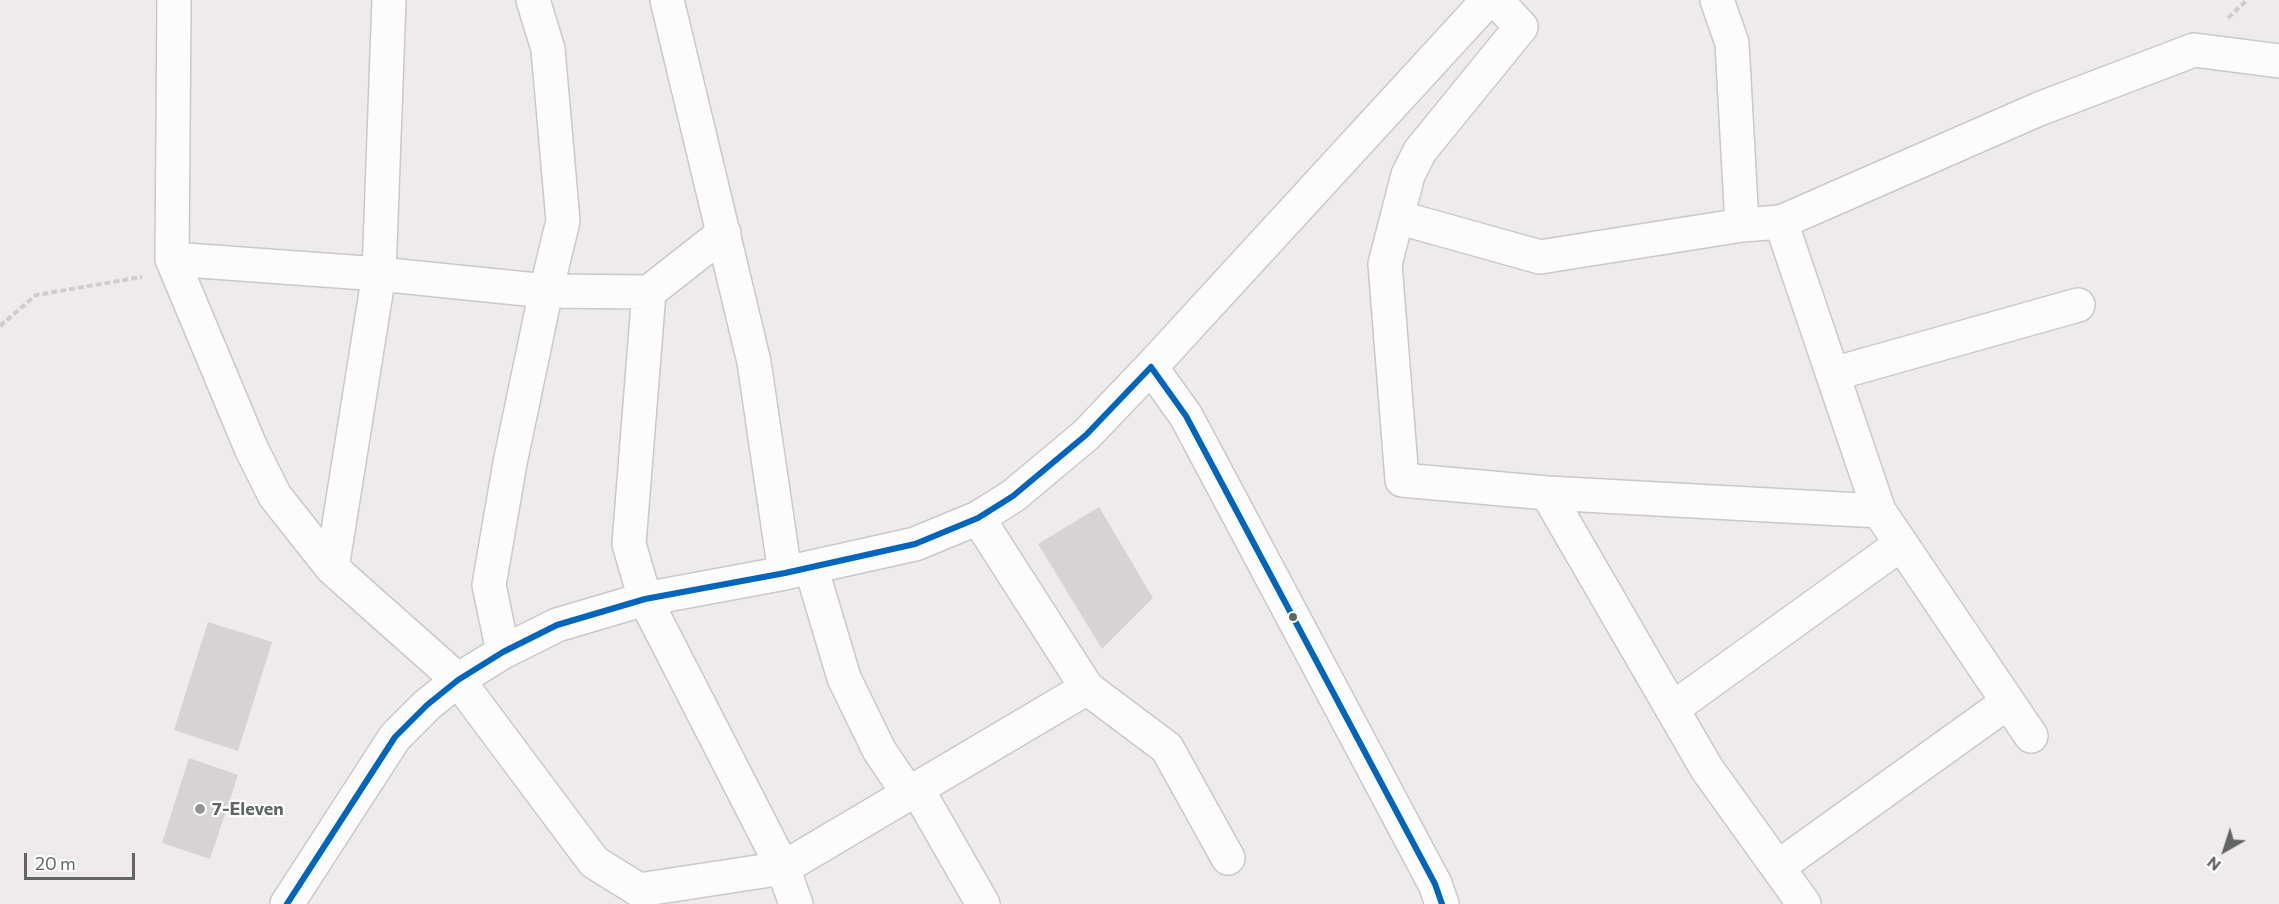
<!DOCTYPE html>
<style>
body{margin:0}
#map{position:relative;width:2279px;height:904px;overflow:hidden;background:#efeaec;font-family:Commissioner,sans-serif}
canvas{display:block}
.north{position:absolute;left:2195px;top:820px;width:60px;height:60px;-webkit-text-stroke:4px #fff;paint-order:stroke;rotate:219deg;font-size:16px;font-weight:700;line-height:24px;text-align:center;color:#606762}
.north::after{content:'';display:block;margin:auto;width:21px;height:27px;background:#606762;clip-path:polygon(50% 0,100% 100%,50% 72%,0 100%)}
.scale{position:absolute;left:24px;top:853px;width:111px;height:27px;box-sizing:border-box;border:3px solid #606762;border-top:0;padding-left:8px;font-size:18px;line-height:21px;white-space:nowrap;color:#606762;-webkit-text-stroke:4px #fff;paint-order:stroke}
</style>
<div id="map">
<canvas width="2279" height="904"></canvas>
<div class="north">N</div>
<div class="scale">20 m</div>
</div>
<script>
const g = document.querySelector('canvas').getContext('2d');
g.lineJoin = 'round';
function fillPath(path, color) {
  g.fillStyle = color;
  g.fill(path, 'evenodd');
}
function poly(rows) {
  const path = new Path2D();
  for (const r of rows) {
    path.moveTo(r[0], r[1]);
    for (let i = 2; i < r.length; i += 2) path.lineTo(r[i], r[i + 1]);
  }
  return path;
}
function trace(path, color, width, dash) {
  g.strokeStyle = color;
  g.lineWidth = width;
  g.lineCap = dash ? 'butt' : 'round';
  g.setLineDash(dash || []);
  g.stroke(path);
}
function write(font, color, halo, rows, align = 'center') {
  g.font = font + ' Commissioner,sans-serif';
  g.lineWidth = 4.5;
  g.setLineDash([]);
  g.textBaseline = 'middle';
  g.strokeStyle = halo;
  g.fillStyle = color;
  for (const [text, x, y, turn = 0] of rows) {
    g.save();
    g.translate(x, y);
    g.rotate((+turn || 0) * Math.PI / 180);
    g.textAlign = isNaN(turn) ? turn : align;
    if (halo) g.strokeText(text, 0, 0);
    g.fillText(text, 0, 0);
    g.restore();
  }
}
fillPath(poly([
 [1099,507,1153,598,1102,649,1038,544],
 [208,622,272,642,238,751,174,730],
 [189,758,238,775,210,859,162,843]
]), '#d5d3d3');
const minor = poly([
 [174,0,172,259,251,448,275,496,332,568,458,680,594,862,639,890,783,868,1087,688],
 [667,0,754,362,785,573],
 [1496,0,1521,27,1420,151,1408,175,1385,264,1402,480,1547,493,1879,511],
 [1717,0,1732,43,1742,225],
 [1397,217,1540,257,1742,225,1781,222,2039,109,2194,50,2279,61],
 [1781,222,1879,511,2031,736],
 [172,259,379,274,546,291,649,292,724,233],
 [649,292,629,544,645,599,783,868,796,904],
 [1151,367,1186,416,1435,884,1442,904],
 [1833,374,2078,305],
 [1547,493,1707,769,1804,904],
 [978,518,1087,688,1167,748,1228,858],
 [811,567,844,678,879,750,908,793],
 [332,568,379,274,389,0],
 [503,652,489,585,510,463,546,291,563,221,548,49,533,0],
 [1672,709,1901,544],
 [917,789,983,904],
 [1778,867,2008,702],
 [287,904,395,737,427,705,458,680,503,652,557,625,645,599,785,573,915,544,978,518,1013,496,1086,435,1151,367,1488,0]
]);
trace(minor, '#cac8c9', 36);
trace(poly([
 [2228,18,2247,0],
 [0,326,36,295,142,277]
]), '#cdcdca', 4, [6, 3]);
trace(minor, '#fdfcfc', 33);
trace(poly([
 [1151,367,1186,416,1435,884,1442,904],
 [287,904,395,737,427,705,458,680,503,652,557,625,645,599,785,573,915,544,978,518,1013,496,1086,435,1151,367]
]), '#0065bd', 6);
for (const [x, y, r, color] of [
 [1293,617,5,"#606762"],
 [200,809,6,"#929592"]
]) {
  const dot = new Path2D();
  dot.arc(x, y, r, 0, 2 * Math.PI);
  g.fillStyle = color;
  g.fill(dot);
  trace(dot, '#fff', 2);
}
write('bold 18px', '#606762', '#fff', [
 ["7-Eleven",212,809]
], 'left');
</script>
